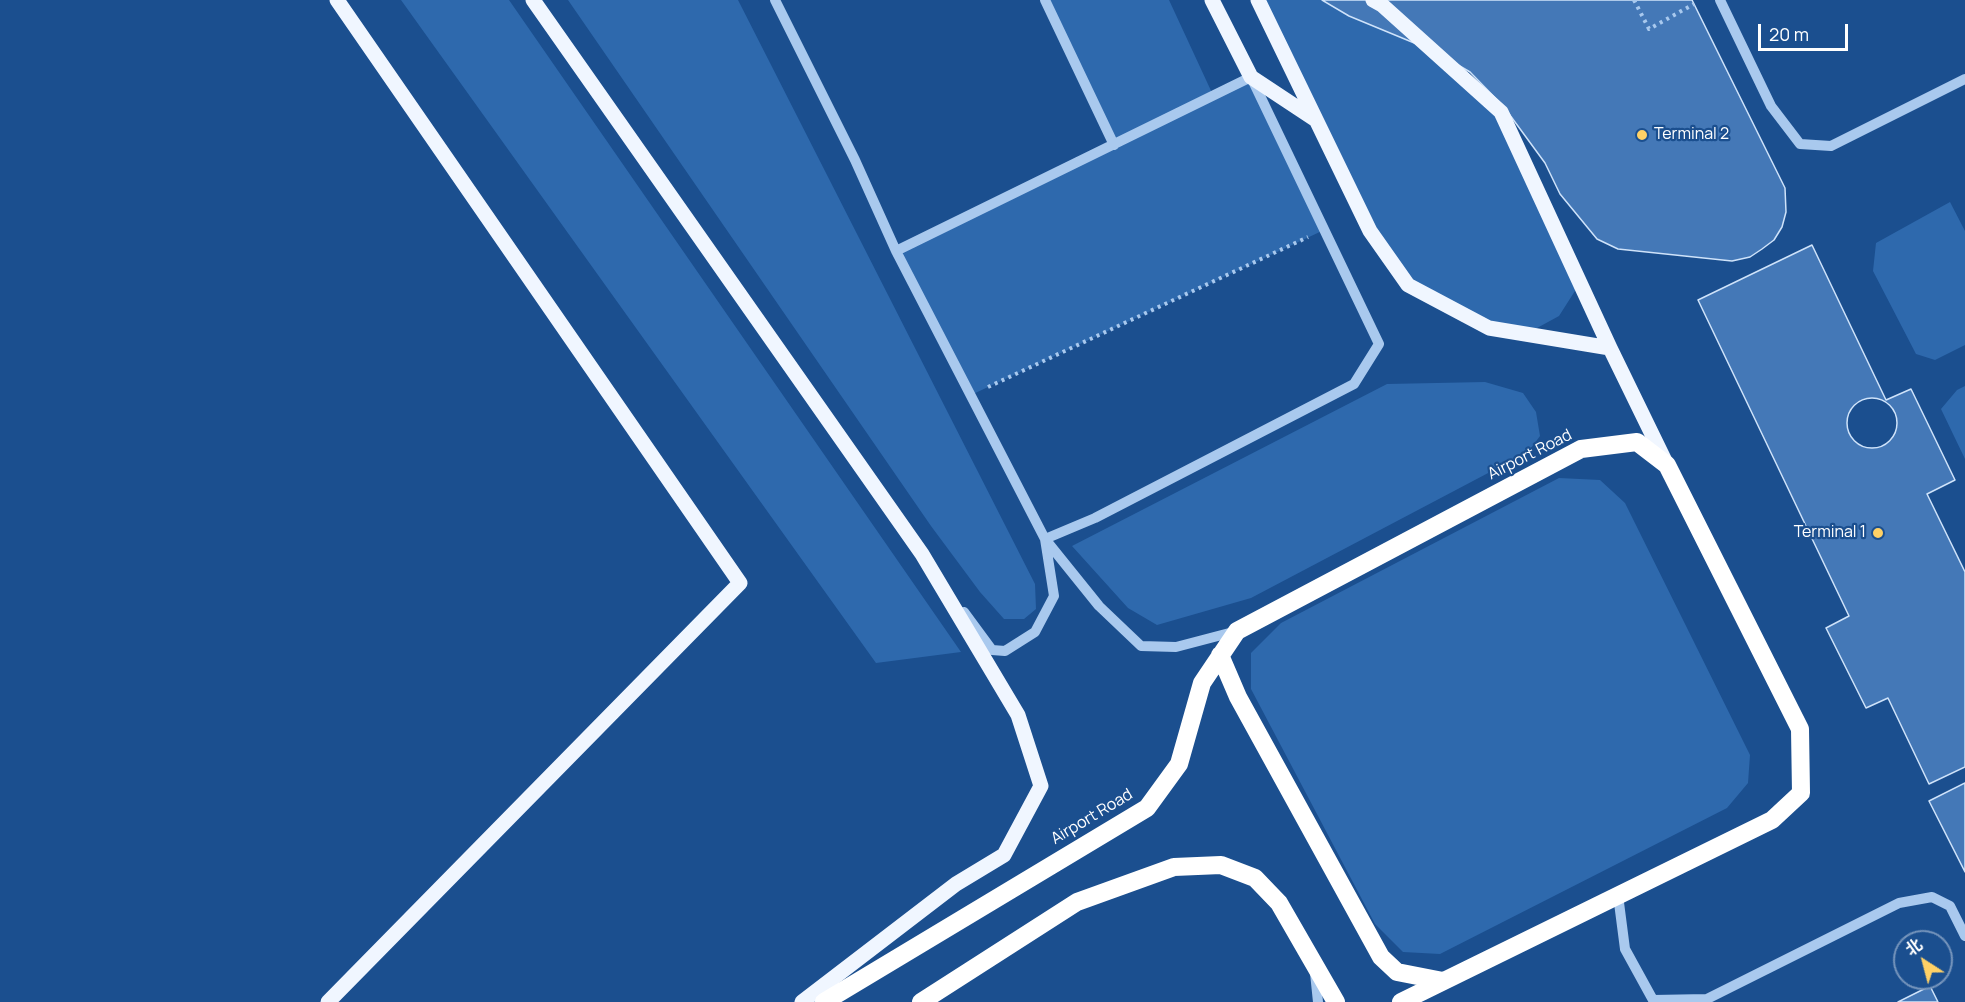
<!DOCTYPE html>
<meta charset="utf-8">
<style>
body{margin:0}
#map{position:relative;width:1965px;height:1002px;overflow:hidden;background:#1b4f8f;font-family:Manrope,"Noto Sans SC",sans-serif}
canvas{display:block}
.north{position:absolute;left:1893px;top:930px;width:60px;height:60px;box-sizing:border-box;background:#1b4f8f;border:2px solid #7695bc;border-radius:50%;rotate:324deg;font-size:16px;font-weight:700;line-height:24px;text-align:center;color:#fff}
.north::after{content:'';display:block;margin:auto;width:21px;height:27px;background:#ffd166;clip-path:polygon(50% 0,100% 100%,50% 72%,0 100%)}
.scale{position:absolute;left:1758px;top:24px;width:90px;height:27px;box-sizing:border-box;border:3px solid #fff;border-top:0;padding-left:8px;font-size:18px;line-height:21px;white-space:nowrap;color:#fff;-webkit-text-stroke:4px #1b4f8f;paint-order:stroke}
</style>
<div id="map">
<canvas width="1965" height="1002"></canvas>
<div class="north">北</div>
<div class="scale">20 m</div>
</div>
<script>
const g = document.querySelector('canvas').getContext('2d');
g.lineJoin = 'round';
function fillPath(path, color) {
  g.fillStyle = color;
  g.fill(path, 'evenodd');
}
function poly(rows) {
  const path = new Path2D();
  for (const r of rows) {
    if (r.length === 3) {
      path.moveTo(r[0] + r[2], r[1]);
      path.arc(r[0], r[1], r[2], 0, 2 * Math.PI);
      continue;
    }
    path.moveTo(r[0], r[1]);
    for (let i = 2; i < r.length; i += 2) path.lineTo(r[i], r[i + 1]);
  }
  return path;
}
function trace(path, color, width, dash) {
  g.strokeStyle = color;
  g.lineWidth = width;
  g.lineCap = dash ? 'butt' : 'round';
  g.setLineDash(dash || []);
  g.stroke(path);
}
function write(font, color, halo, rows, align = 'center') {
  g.font = font + ' Manrope,sans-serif';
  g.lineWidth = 4.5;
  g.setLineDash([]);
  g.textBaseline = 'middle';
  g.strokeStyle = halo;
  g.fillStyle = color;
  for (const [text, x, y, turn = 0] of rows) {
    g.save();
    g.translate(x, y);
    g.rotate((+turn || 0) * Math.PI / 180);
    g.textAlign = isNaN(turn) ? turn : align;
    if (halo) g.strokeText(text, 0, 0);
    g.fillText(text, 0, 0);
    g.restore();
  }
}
fillPath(poly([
 [401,0,509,0,961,652,876,663],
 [568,0,738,0,1035,584,1036,609,1024,619,1004,619,980,592,931,526],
 [1045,0,1169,0,1213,95,1251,77,1324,230,971,395,896,251,1114,145],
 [1258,0,1373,0,1501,112,1580,283,1559,316,1526,334,1489,328,1408,285,1370,231],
 [1950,202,1965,231,1965,345,1935,360,1916,354,1873,271,1876,243],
 [1485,382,1523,393,1536,412,1540,436,1528,452,1251,598,1157,625,1128,608,1072,546,1387,384],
 [1965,386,1965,459,1941,409,1957,390],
 [1559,478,1600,480,1625,503,1750,755,1748,783,1727,808,1440,954,1403,952,1375,924,1251,689,1251,653,1281,623]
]), '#2e69ad');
const building = poly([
 [1322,0,1692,0,1785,188,1786,212,1782,227,1774,240,1762,249,1750,257,1732,261,1618,249,1597,239,1560,194,1545,163,1504,107,1470,72,1436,52,1349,16,1322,0],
 [1812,245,1886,400,1911,389,1955,480,1927,494,1965,572,1965,767,1929,784,1888,698,1866,708,1826,628,1849,616,1698,300,1812,245],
 [1872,423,25],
 [1965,783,1965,872,1929,801,1965,783],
 [1930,986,1938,1002,1898,1002,1930,986]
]);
fillPath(building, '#4478b7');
trace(building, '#cfe3fa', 1.5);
trace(poly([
 [1634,0,1649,29,1694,4],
 [988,387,1308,237]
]), '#a9c9ee', 4, [3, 4.5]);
trace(poly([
 [775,0,855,160,896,251,1045,539,1099,606,1141,646,1176,647,1237,631],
 [1045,0,1114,145],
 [1720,0,1771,106,1800,144,1831,146,1965,79],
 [896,251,1251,77,1379,344,1354,384,1095,518,1045,539],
 [964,612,992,650,1005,651,1035,632,1054,596,1045,539],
 [1618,895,1625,949,1653,1000,1707,999,1899,903,1932,897,1950,906,1965,936],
 [1315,973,1318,1002]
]), '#a9c9ee', 10);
trace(poly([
 [533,0,922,554,1018,715,1041,786,1004,855,956,884,802,1002],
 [1212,0,1251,77,1316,120],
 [1258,0,1370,231,1408,285,1489,328,1610,348],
 [1373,0,1382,5,1501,112,1610,348,1667,465],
 [328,1002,740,583,337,0]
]), '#f0f6ff', 15);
trace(poly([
 [1220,655,1238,697,1381,957,1397,972,1443,981],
 [824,1002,1147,808,1179,764,1202,683,1237,631,1581,449,1637,442,1667,465,1800,729,1801,793,1772,820,1401,1002],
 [921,1002,1077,902,1174,867,1221,865,1255,878,1279,903,1336,1002]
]), '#fff', 18);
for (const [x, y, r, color] of [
 [1642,135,6,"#ffd166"],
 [1878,533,6,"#ffd166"]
]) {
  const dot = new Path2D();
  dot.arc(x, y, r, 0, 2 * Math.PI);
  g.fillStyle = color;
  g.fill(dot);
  trace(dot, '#1b4f8f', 2);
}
write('16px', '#fff', '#1b4f8f', [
 ["Terminal 2",1654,135],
 ["Terminal 1",1866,533,"right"]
], 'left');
write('16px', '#fff', '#1b4f8f', [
 ["Airport Road",1530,455,-27],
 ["Airport Road",1092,817,-31]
]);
</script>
